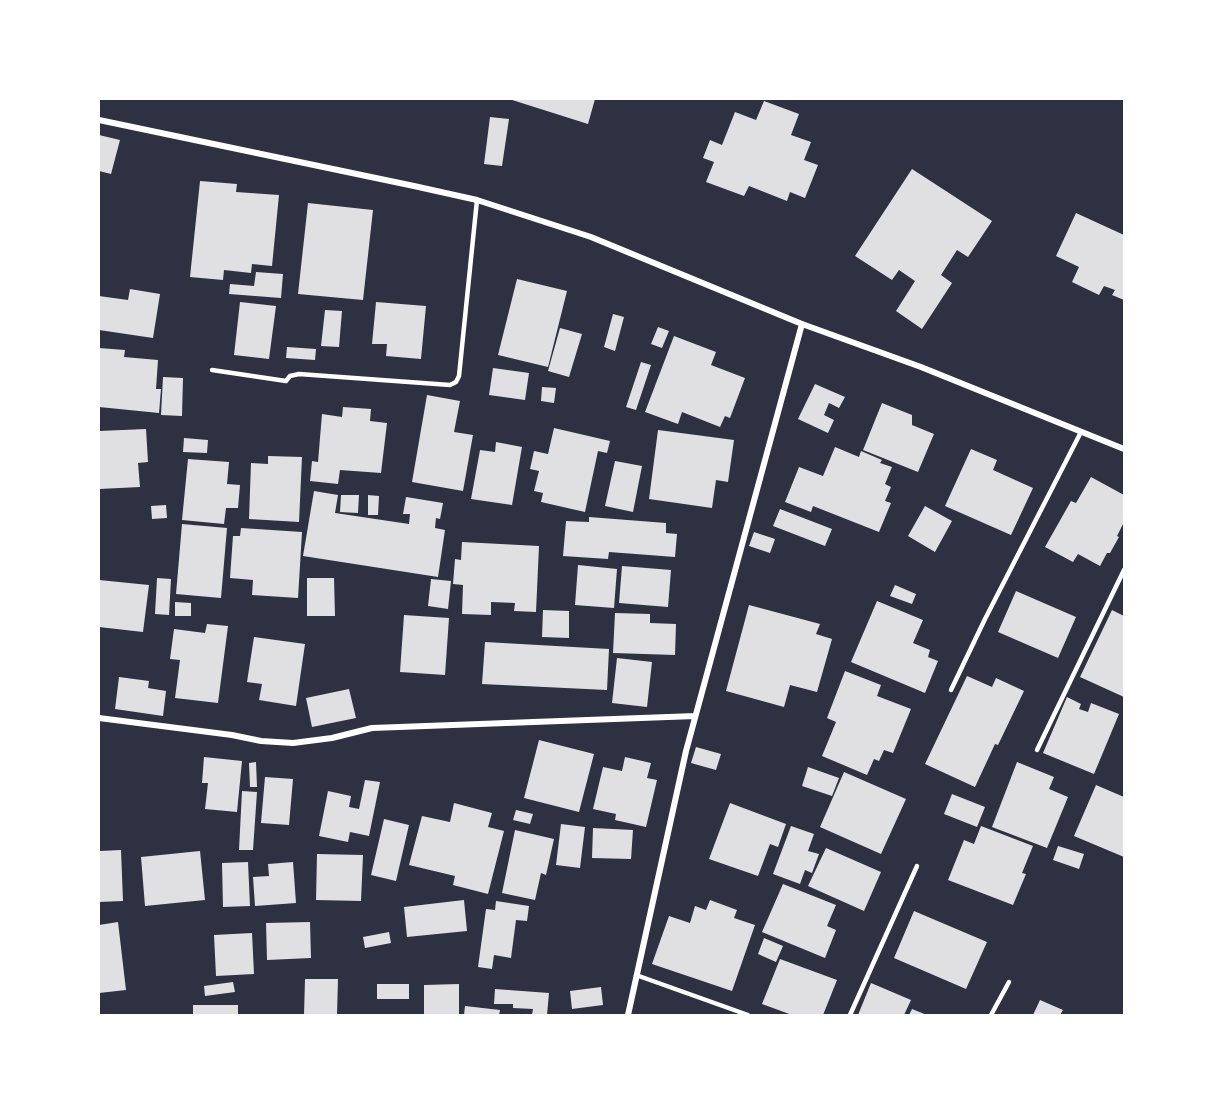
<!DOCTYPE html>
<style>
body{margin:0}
#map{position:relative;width:1223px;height:1114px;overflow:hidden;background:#2d3142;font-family:"Nunito Sans",sans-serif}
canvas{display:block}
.frame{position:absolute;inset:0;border:100px solid #fff;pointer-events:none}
</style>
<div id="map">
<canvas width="1223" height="1114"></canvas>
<div class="frame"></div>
</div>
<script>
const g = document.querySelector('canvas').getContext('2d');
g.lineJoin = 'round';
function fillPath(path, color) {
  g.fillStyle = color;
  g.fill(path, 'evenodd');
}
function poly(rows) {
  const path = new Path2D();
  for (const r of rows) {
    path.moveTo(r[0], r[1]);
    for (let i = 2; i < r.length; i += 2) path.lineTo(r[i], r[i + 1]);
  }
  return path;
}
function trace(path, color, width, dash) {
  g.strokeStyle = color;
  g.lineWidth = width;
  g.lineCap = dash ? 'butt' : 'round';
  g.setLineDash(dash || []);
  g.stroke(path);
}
fillPath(poly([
 [509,99,595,99,588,124],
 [764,101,799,114,791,135,811,142,804,160,818,165,805,198,790,192,787,201,749,186,744,196,706,182,714,162,703,158,710,140,722,145,735,112,756,120],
 [490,117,509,119,502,166,484,164],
 [99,135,120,140,111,174,99,171],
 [912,169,992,221,968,257,957,250,941,275,952,283,922,329,896,311,915,281,899,270,892,280,855,256],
 [200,181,237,184,236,192,279,195,272,266,252,264,251,273,224,270,223,280,190,277],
 [308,203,373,210,363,300,298,294],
 [1076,213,1124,235,1124,300,1112,295,1115,290,1104,286,1099,295,1072,282,1079,267,1056,256],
 [256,272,283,274,281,298,229,294,230,284,254,286],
 [517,279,567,291,548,367,498,355],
 [130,289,160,294,153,338,99,330,99,296,128,300],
 [240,302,276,306,269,359,234,355],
 [376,302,426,306,421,359,386,356,387,344,372,344],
 [325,310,342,311,339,347,321,346],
 [613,314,624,317,615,351,604,347],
 [658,327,669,331,662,348,651,344],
 [560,328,582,334,569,377,548,371],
 [674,336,716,352,711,365,745,378,730,418,725,416,720,427,682,412,678,424,645,412],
 [287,347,316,349,315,360,286,358],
 [99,348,125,350,124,357,158,360,156,389,161,389,159,413,99,407],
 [641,362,651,365,636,410,626,407],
 [493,368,529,373,525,400,489,395],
 [163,377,183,378,182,416,161,415],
 [815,384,845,397,839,408,829,403,824,415,834,420,828,433,798,419],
 [542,387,556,388,554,403,541,401],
 [427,395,460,401,454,432,473,435,463,491,412,482],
 [882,403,912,415,912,425,934,434,918,472,863,450],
 [343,407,371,409,370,421,387,423,381,473,340,470,338,484,310,481,312,461,318,462,322,414,342,417],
 [554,428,610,441,607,453,598,451,585,512,541,502,543,493,534,491,539,471,530,469,534,451,548,454],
 [146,429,148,462,138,463,140,487,99,489,99,431],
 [658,430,734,440,728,482,716,480,712,508,649,499],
 [184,438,208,440,207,453,183,452],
 [496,442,522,447,512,505,471,499,480,450,495,452],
 [835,447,859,457,861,451,882,460,880,463,892,467,885,484,891,487,885,501,891,503,879,532,813,506,811,512,785,502,799,467,823,476],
 [971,449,997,460,993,470,1033,488,1011,535,945,506],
 [268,456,302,457,299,522,249,519,251,463,268,464],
 [188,459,229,462,227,484,240,485,238,508,226,508,224,524,182,520],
 [615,461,642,466,633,512,605,506],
 [1091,477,1124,495,1124,522,1117,536,1119,537,1110,553,1107,553,1100,566,1078,554,1073,562,1045,547,1071,501,1076,503],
 [314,491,338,495,335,513,409,524,410,514,403,514,406,497,443,503,440,519,436,518,435,528,445,530,438,577,303,556],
 [341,495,359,495,358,513,340,512],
 [368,495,379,496,378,515,368,515],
 [166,505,167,518,152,519,151,506],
 [925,506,952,521,935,552,908,536],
 [780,509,832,529,825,546,773,526],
 [589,517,666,523,666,533,677,534,675,557,609,552,608,559,563,556,566,521,589,522],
 [182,524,227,528,221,598,176,594],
 [241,528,302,532,298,598,252,595,253,580,230,578,233,536,240,536],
 [754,532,775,539,770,553,749,546],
 [462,542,539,546,536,612,514,611,515,603,491,602,491,615,462,614,463,585,453,584,455,559,461,560],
 [578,565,617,569,614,608,575,605],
 [622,566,671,570,668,607,619,603],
 [157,578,171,579,169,615,155,614],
 [307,578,334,578,335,616,307,616],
 [431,579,451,581,448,609,428,606],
 [99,580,149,585,143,632,99,627],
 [895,585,916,594,912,604,890,596],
 [1016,591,1076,617,1058,658,998,632],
 [877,601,923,620,913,643,930,650,928,657,938,661,925,693,851,662],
 [175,602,191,603,191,616,175,616],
 [749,605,820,624,816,634,832,639,817,692,790,685,784,707,726,691],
 [543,610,569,611,569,638,542,637],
 [1112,610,1124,616,1124,697,1080,677],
 [615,613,650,614,650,623,676,624,675,655,613,653],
 [404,615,449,618,445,675,400,672],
 [207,624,228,626,218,703,175,698,180,660,170,659,174,629,205,633],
 [254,637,305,644,296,706,259,700,262,684,247,682],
 [485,642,609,649,607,690,482,684],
 [617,658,652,662,647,707,612,703],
 [845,671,881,685,877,696,911,709,893,753,884,750,879,761,874,759,867,775,822,756,836,722,827,718],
 [967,676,992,687,996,678,1024,691,998,745,995,744,975,787,925,764],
 [119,677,149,681,148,688,166,691,163,716,115,709],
 [349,689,356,718,312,727,306,698],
 [1067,697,1081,704,1079,709,1088,712,1091,703,1119,714,1094,774,1043,753],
 [539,740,594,754,579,812,524,798],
 [696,747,721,754,716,770,691,763],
 [204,757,242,761,237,812,205,809,208,783,202,783],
 [625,757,651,763,647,778,657,780,646,827,615,820,616,814,593,809,603,767,622,771],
 [256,762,257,787,250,787,249,763],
 [1017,762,1054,777,1049,789,1068,797,1047,848,992,827],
 [808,767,839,778,832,796,802,786],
 [844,772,906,799,881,854,820,827],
 [265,777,293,779,289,825,261,823],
 [365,780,380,782,369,836,350,832,348,842,319,836,328,791,351,796,349,807,359,809],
 [1096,785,1124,797,1124,857,1074,836],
 [242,791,257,792,253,850,239,850],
 [952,794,985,807,977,827,944,814],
 [454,803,492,813,488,827,504,831,488,894,453,885,455,876,409,865,422,816,450,822],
 [730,803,786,824,778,847,770,844,758,876,709,859],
 [516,810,533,814,530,824,513,820],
 [384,819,409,825,396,881,371,875],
 [561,824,585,827,580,868,556,865],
 [791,826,814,834,808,851,819,854,812,873,805,870,800,884,773,874],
 [981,826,1033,846,1022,873,1026,874,1013,905,948,880,964,840,974,844],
 [593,828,633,830,631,859,592,858],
 [515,830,554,839,546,875,541,873,535,900,502,893],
 [1058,846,1084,854,1079,869,1053,860],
 [826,848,881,872,864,911,808,886],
 [121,850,123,901,99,902,99,851],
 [200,851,205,900,145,906,141,857],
 [317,854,363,855,361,901,316,900],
 [248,862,250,906,223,907,222,863],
 [293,862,296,903,255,906,253,877,269,876,268,864],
 [783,884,836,905,827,926,836,930,825,958,762,932],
 [464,900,467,931,407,937,404,907],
 [710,900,737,910,734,918,755,925,732,991,652,964,669,916,690,923,695,906,706,910],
 [496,901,529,906,527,921,516,920,511,958,494,955,492,969,478,967,486,909,495,910],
 [914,911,987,942,966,989,894,958],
 [118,922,126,990,99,993,99,925],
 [310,922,311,958,267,960,266,923],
 [389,932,391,943,365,948,363,937],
 [252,933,254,974,216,976,214,935],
 [764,938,783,946,776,962,758,954],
 [780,959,837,980,823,1015,792,1015,762,1004],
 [305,979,338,979,337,1015,304,1015],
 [233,982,235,992,205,996,204,986],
 [871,983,911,1000,904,1015,858,1015],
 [377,984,409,984,409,999,377,999],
 [459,984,459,1015,424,1015,424,985],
 [601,987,603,1005,572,1009,570,991],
 [495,989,549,993,547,1015,532,1015,533,1009,513,1008,513,1004,494,1004],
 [1040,1000,1063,1010,1060,1015,1033,1015],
 [193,1005,238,1005,238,1015,193,1015],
 [465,1006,500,1010,499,1015,464,1015],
 [912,1009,927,1015,909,1015]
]), '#e0e0e3');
trace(poly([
 [212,370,286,381,290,376,299,374,450,385,456,382,459,376,477,200],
 [951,690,985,619,1081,432],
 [1037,750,1124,570],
 [636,975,748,1015],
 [850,1015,917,866],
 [991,1015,1009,982]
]), '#fff', 4.5);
trace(poly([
 [99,120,414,186,477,200,591,237,802,324,921,367,1124,449],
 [99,718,232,735,261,741,293,743,332,738,372,728,695,716],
 [628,1015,686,751,802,324]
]), '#fff', 6);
</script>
